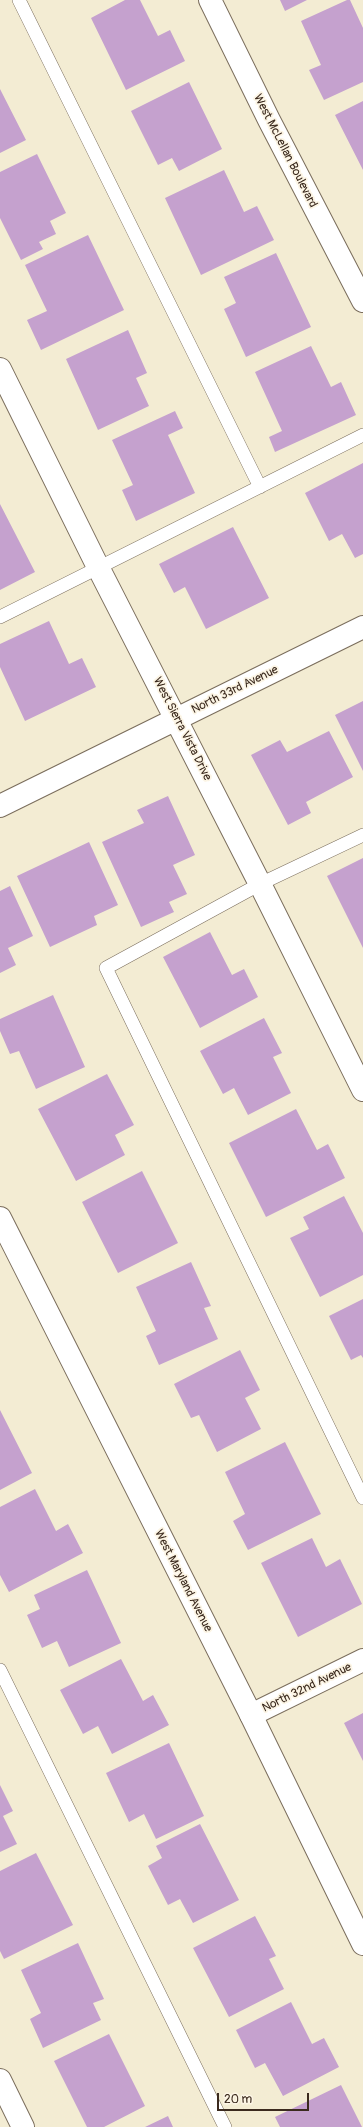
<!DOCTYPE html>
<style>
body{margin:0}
#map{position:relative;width:363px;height:2127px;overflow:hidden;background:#f3ecd3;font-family:Pangolin,sans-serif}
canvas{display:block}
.scale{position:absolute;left:217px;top:2093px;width:92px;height:18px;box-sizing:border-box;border:2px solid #3b2a1e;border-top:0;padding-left:5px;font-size:12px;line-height:14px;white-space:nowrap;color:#3b2a1e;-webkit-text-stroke:3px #fcf5e5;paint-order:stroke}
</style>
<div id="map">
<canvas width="363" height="2127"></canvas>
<div class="scale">20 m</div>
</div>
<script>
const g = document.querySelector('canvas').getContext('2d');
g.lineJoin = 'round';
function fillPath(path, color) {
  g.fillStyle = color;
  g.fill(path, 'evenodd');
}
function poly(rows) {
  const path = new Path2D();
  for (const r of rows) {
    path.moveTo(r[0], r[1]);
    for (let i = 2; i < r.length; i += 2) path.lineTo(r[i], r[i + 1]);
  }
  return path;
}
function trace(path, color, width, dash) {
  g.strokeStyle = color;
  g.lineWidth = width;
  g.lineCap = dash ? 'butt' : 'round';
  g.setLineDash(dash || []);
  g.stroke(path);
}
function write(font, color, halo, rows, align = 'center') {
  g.font = font + ' Pangolin,sans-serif';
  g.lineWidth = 3.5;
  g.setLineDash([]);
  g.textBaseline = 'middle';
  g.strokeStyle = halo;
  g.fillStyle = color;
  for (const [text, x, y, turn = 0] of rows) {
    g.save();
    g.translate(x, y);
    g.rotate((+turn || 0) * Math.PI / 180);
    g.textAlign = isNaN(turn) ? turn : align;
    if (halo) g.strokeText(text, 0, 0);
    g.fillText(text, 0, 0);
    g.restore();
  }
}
fillPath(poly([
 [125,0,140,0,158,36,170,30,185,61,126,90,91,18],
 [280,0,307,0,285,11],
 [347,0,350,0,363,28,363,82,324,100,309,70,321,65,301,21],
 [189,82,222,149,179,171,172,158,158,165,131,111],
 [0,89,26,140,0,153],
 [363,101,363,170,335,115],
 [37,154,66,213,50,221,56,234,39,242,43,249,21,260,0,218,0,172],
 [224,170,244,212,257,206,274,240,201,275,165,198],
 [88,235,124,310,41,350,27,320,47,311,25,265],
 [276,253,311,327,246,357,224,309,236,303,224,277],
 [128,330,147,373,136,378,149,406,98,430,66,359],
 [311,346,331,387,341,382,356,415,275,452,269,437,282,431,255,372],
 [175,411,183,428,168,435,195,493,136,521,122,490,133,485,112,440],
 [363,463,363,554,355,558,342,534,329,541,305,493],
 [0,504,35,572,0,590],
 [233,527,269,598,206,629,185,587,174,593,159,564],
 [49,621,69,664,82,658,96,687,25,721,0,667,0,644],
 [363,701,363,771,335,715],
 [329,731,353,777,306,802,311,813,288,825,251,755,280,740,287,752],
 [168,796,195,855,173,865,187,894,169,902,174,912,141,927,102,842,144,823,137,810],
 [89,842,118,905,94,916,97,925,50,947,17,876],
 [363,858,363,948,327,876],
 [10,886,33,936,8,948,16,965,0,973,0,891],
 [210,932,232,975,244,969,258,997,200,1028,163,957],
 [53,995,85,1067,36,1089,19,1051,10,1054,0,1031,0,1019],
 [264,1018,282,1053,273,1057,291,1093,248,1115,234,1088,223,1094,200,1051],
 [107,1074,134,1125,115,1135,125,1155,76,1181,38,1109],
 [296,1109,317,1150,328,1144,345,1178,266,1217,229,1143],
 [142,1171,178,1243,118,1273,82,1202],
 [344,1196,363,1233,363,1275,320,1297,290,1238,309,1229,303,1217],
 [191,1262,211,1306,204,1308,218,1339,159,1365,146,1336,156,1331,136,1287],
 [363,1299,363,1358,361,1355,351,1360,329,1316],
 [240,1350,260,1390,245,1398,261,1429,217,1452,199,1415,191,1418,174,1384],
 [0,1410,32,1473,0,1490],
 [285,1442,321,1514,248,1550,233,1521,245,1514,225,1472],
 [35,1489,56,1531,68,1524,83,1553,9,1592,0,1575,0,1507],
 [312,1538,326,1567,340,1559,362,1604,298,1637,261,1563],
 [87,1570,121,1643,69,1667,57,1641,42,1648,27,1615,40,1609,34,1595],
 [121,1659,143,1701,153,1695,169,1725,112,1754,98,1726,83,1734,60,1690],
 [363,1713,363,1761,344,1723],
 [169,1743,204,1816,156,1839,144,1814,129,1822,106,1773],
 [0,1785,13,1811,3,1816,17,1844,0,1852],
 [200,1824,239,1900,193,1923,180,1899,168,1905,148,1866,162,1858,156,1846],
 [36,1853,73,1925,4,1959,0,1951,0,1871],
 [255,1916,276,1956,269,1959,284,1989,229,2017,193,1948],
 [78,1943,104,1999,93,2003,101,2020,43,2048,30,2019,41,2013,21,1970],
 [291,2002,312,2044,324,2038,339,2067,283,2096,265,2063,255,2068,236,2030],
 [109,2034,145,2106,104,2127,87,2127,54,2061],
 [341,2085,362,2127,280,2127,275,2117],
 [168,2116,173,2127,145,2127]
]), '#c5a1ce');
const service = poly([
 [19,0,260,487],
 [0,617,363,435],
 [363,835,260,884,106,968,363,1498],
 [0,1670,225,2127]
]);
const minor = poly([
 [210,0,269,120,363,301],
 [0,369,98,567,260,884,363,1090],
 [0,806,363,627],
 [251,1715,363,1660],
 [0,2080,23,2127]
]);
const tertiary = poly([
 [0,1218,251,1715,363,1944]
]);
trace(service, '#7b6e5d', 14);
trace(minor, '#7b6e5d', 24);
trace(tertiary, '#7b6e5d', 24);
trace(service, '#fff', 13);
trace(minor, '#fff', 22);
trace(tertiary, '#fff', 22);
write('12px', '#3b2a1e', '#fcf5e5', [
 ["West McLellan Boulevard",285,151,63],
 ["North 33rd Avenue",235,690,-26],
 ["West Sierra Vista Drive",182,729,63],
 ["West Maryland Avenue",183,1581,63],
 ["North 32nd Avenue",307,1688,-26]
]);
</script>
